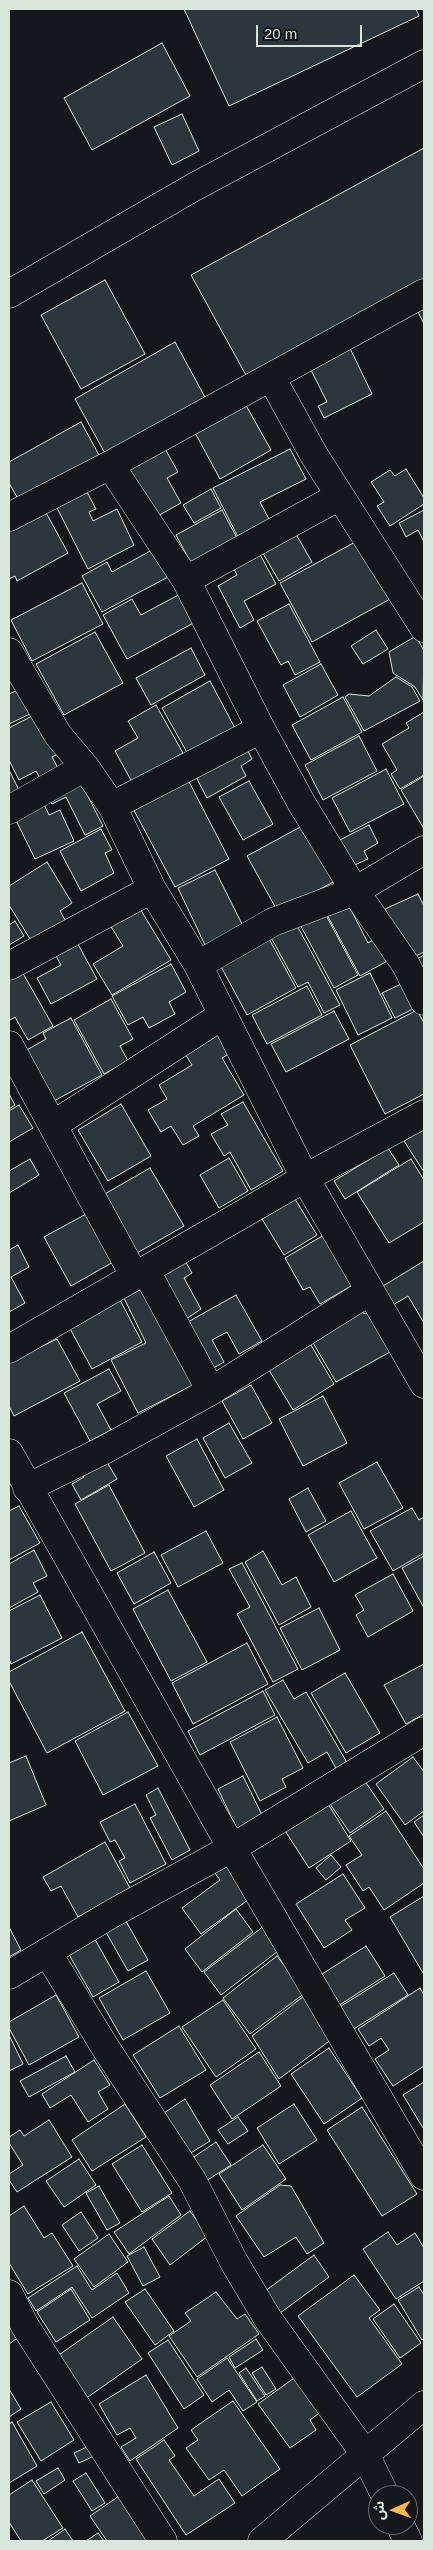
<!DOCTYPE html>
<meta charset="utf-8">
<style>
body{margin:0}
#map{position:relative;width:433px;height:2550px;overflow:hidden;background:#14181c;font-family:Arial,"Noto Sans Arabic",sans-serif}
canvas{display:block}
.frame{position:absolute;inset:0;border:10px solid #d8e6dc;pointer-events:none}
.north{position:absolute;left:368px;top:2485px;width:50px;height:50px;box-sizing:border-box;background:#14181c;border:1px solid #626a69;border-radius:50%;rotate:268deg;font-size:14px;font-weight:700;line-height:20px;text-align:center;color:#d8e6dc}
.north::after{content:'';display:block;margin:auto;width:18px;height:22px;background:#ffb74d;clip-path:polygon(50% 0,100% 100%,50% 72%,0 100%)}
.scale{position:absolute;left:256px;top:25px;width:106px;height:22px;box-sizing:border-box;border:2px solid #d8e6dc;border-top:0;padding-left:6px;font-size:15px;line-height:18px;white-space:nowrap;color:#d8e6dc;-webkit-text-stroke:4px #14181c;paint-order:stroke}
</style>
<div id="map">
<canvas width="433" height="2550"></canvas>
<div class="frame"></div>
<div class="north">ش</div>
<div class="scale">20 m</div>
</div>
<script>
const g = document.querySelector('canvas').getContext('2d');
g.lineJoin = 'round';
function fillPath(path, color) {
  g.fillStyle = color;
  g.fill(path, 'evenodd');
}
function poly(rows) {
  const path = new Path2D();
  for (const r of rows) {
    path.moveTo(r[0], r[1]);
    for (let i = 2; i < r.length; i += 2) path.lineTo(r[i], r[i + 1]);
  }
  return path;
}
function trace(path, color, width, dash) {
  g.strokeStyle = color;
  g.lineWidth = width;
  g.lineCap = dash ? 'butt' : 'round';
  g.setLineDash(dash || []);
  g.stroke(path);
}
const building = poly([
 [184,9,416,9,419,16,229,106,184,9],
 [162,43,190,96,92,150,64,98,162,43],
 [182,114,199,151,172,165,154,127,182,114],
 [424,148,424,280,247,377,191,275,424,148],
 [105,280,145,354,81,389,41,315,105,280],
 [424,301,424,324,415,306,424,301],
 [175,342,206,399,106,455,75,399,175,342],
 [348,344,372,394,324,418,318,406,327,402,308,364,348,344],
 [243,400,271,450,220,479,193,429,243,400],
 [81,422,99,455,18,499,9,483,9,462,81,422],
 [163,445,178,472,167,478,181,503,154,518,126,466,163,445],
 [290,449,306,479,260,502,270,521,238,537,213,488,290,449],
 [406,469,424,498,424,504,390,526,377,506,384,502,371,482,390,470,395,476,406,469],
 [211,489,221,508,194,523,183,505,211,489],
 [86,490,96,509,89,512,93,521,117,509,134,545,88,569,56,506,86,490],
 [44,509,68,553,17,581,15,576,9,579,9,528,44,509],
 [222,510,237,538,191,563,176,535,222,510],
 [424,510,424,542,418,530,406,537,399,523,424,510],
 [293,529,312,562,279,581,260,548,293,529],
 [359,540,392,598,312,642,280,583,359,540],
 [256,547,276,584,244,601,254,620,240,628,218,586,237,575,230,561,256,547],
 [152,550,168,577,102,612,82,576,107,562,112,572,152,550],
 [82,583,103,624,32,661,11,620,82,583],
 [184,592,199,620,127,659,103,615,132,599,141,615,184,592],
 [289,604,320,662,295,675,288,661,281,665,257,621,289,604],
 [376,630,388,649,363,664,351,646,376,630],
 [95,632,123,683,64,715,36,664,95,632],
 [416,636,424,651,423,700,415,687,393,673,389,652,416,636],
 [191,648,205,675,151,705,136,678,191,648],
 [321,664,338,695,300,717,283,685,321,664],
 [396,677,412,687,420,701,364,731,345,697,349,694,369,696,396,677],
 [210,681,236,730,189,756,162,708,210,681],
 [20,689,32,713,9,724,9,694,20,689],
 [343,697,362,732,311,760,292,725,343,697],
 [156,705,183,753,132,782,115,751,138,738,128,721,156,705],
 [424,712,424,775,400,789,391,774,397,770,382,744,409,728,406,723,424,712],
 [32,716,43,736,49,733,60,753,52,757,61,774,43,784,36,771,19,780,9,760,9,728,32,716],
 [359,736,377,771,323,800,305,765,359,736],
 [245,745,252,759,241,766,246,776,207,798,194,773,245,745],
 [386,769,404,804,350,832,332,798,386,769],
 [9,770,19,790,9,795,9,770],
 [185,774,229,859,175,887,130,803,185,774],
 [77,775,103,826,85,835,66,797,52,804,46,791,77,775],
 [424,776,424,829,401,790,424,776],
 [249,781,273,824,243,840,219,797,249,781],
 [43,802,49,815,60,810,74,841,35,859,14,816,43,802],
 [304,825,335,881,278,912,247,856,304,825],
 [369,825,378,843,364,851,368,859,348,868,336,842,369,825],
 [101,829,112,850,105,853,114,873,81,891,60,851,101,829],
 [47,862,72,903,60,911,69,927,35,947,9,905,9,886,47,862],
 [215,870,243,926,205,945,178,888,215,870],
 [418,894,424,906,424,952,410,959,385,909,418,894],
 [346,900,368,943,380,936,391,959,360,976,325,911,346,900],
 [321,906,358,975,334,988,297,919,321,906],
 [139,907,171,960,112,995,93,964,123,946,110,925,139,907],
 [293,918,340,1005,324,1013,308,982,298,987,268,932,293,918],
 [15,921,24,936,9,945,9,925,15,921],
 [73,935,97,979,51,1004,37,978,61,965,51,947,73,935],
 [267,935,296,988,247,1015,218,961,267,935],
 [424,955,424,973,417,959,424,955],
 [171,964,186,992,169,1002,175,1014,149,1028,143,1017,128,1025,112,996,171,964],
 [21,970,53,1026,28,1040,15,1017,10,1020,9,1018,9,977,21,970],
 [370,973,392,1018,358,1035,336,990,370,973],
 [401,984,413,1009,395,1018,382,993,401,984],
 [307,986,322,1015,267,1044,252,1015,307,986],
 [111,999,133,1039,120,1046,128,1061,104,1074,74,1020,111,999],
 [417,1010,424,1023,424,1094,385,1114,350,1045,417,1010],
 [334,1011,349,1039,286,1072,271,1044,334,1011],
 [71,1018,102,1075,52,1102,25,1051,46,1039,43,1033,71,1018],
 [217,1028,232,1052,222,1058,244,1095,193,1126,199,1136,183,1145,171,1126,161,1132,148,1110,167,1099,159,1085,192,1065,182,1049,217,1028],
 [9,1094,15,1105,9,1109,9,1094],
 [243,1102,283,1171,251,1190,230,1152,224,1156,211,1134,228,1125,221,1114,243,1102],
 [121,1104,151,1156,108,1181,78,1130,121,1104],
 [19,1105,33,1128,9,1142,9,1111,19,1105],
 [424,1128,424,1172,404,1141,424,1128],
 [388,1148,399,1165,345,1199,334,1181,388,1148],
 [229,1158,248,1191,219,1208,200,1175,229,1158],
 [30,1159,39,1175,9,1193,9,1171,30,1159],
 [411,1159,424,1180,424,1222,389,1243,357,1192,411,1159],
 [150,1168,184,1226,137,1253,103,1195,150,1168],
 [295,1199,317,1235,284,1255,262,1219,295,1199],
 [88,1213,115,1261,71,1286,44,1237,88,1213],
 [324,1235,353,1285,320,1304,310,1287,303,1290,285,1258,324,1235],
 [18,1245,29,1267,11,1277,25,1303,9,1312,9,1250,18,1245],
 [184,1259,192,1273,184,1278,201,1309,186,1319,159,1273,184,1259],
 [424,1261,424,1323,408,1296,393,1305,383,1286,424,1261],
 [150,1285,199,1382,138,1413,111,1360,146,1343,124,1298,150,1285],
 [236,1295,262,1341,239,1354,227,1332,212,1340,224,1362,205,1373,179,1327,236,1295],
 [119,1298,142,1342,92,1369,68,1325,119,1298],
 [360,1307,363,1313,376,1315,383,1328,382,1339,390,1352,336,1382,309,1336,360,1307],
 [57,1339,80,1381,14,1416,9,1406,9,1362,57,1339],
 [308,1340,334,1384,293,1410,266,1365,308,1340],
 [109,1369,121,1391,97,1404,111,1430,90,1441,64,1393,109,1369],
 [251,1385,272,1423,243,1439,222,1401,251,1385],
 [323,1396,347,1443,303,1466,279,1419,323,1396],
 [229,1423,252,1463,225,1478,203,1438,229,1423],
 [197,1439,224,1490,194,1507,166,1456,197,1439],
 [107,1462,117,1479,81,1500,72,1484,84,1477,78,1465,107,1462],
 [377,1462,403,1508,364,1529,339,1483,377,1462],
 [109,1485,145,1553,111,1571,75,1504,109,1485],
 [308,1488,326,1521,306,1532,289,1499,308,1488],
 [19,1506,40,1543,9,1560,9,1511,19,1506],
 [412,1508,419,1520,424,1517,424,1553,393,1571,370,1531,412,1508],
 [351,1511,377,1558,334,1582,308,1535,351,1511],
 [206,1531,223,1563,178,1587,161,1555,206,1531],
 [34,1550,47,1576,33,1583,38,1592,9,1608,9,1564,34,1550],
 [263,1551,282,1585,296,1577,311,1607,279,1625,245,1562,263,1551],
 [154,1552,171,1583,134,1604,117,1573,154,1552],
 [424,1556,424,1608,402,1568,424,1556],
 [242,1563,298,1669,273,1682,237,1614,250,1607,229,1569,242,1563],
 [393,1574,413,1611,368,1637,356,1615,364,1610,355,1595,393,1574],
 [168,1590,207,1662,171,1681,133,1609,168,1590],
 [40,1595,62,1638,11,1664,9,1659,9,1611,40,1595],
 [319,1608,340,1650,302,1670,280,1628,319,1608],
 [82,1632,125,1711,47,1753,9,1681,9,1672,82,1632],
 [247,1643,268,1684,193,1724,172,1683,247,1643],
 [424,1664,424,1714,406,1724,384,1685,424,1664],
 [345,1673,380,1733,346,1753,311,1693,345,1673],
 [283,1680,294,1699,306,1692,349,1766,338,1772,327,1752,308,1763,265,1690,283,1680],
 [263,1691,275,1715,200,1755,188,1731,263,1691],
 [128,1712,158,1766,103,1795,75,1741,128,1712],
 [277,1717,303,1768,282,1779,286,1787,260,1801,230,1742,277,1717],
 [26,1756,46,1805,9,1821,9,1763,26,1756],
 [413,1757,424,1772,424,1811,405,1825,376,1784,413,1757],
 [243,1776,264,1819,238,1831,218,1789,243,1776],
 [362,1777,384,1809,350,1833,328,1801,362,1777],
 [158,1788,190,1850,172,1860,150,1818,156,1815,146,1795,158,1788],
 [325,1799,351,1841,309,1868,282,1826,325,1799],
 [135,1804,166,1864,130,1883,119,1861,125,1858,115,1840,110,1842,100,1822,135,1804],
 [386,1811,424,1869,424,1883,384,1910,369,1887,363,1891,346,1865,362,1855,349,1836,386,1811],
 [424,1815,424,1837,414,1822,424,1815],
 [105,1842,130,1888,78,1917,61,1886,51,1891,43,1877,105,1842],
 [331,1855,341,1867,326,1880,316,1868,331,1855],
 [228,1864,252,1897,201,1934,182,1908,220,1880,215,1873,228,1864],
 [343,1874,365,1908,345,1920,352,1930,324,1948,296,1904,343,1874],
 [424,1896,424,1972,423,1973,390,1917,424,1896],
 [236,1909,253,1932,202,1972,185,1949,236,1909],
 [123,1916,148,1960,128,1971,103,1927,123,1916],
 [264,1926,282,1948,221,1995,204,1972,264,1926],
 [9,1927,21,1950,9,1957,9,1927],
 [93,1936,119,1982,93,1997,67,1951,93,1936],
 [366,1946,385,1976,338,2006,319,1976,366,1946],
 [277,1956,305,1993,250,2034,223,1998,277,1956],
 [146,1971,170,2013,123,2040,99,1998,146,1971],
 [394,1973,408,1995,352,2030,338,2008,394,1973],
 [420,1988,424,1995,424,2066,393,2086,375,2059,389,2050,381,2038,369,2046,358,2029,420,1988],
 [308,1993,336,2036,279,2079,252,2036,308,1993],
 [56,1995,79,2037,29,2065,9,2028,9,2022,56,1995],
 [223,2000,256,2049,216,2077,182,2027,223,2000],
 [179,2026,206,2070,160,2098,133,2055,179,2026],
 [9,2035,23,2064,9,2071,9,2035],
 [329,2048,362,2098,324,2124,291,2074,329,2048],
 [259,2052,281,2086,232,2119,210,2085,259,2052],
 [66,2056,75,2072,29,2097,20,2081,66,2056],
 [94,2060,110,2085,98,2092,108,2109,88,2122,71,2095,50,2108,42,2094,94,2060],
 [424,2082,424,2127,423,2128,403,2095,424,2082],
 [185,2099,210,2141,189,2154,164,2113,185,2099],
 [125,2104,146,2137,92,2171,72,2140,125,2104],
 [294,2104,317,2140,279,2164,257,2128,294,2104],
 [362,2107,417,2194,382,2216,327,2130,362,2107],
 [238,2117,248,2131,228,2144,218,2130,238,2117],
 [49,2120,72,2157,17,2192,9,2180,9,2174,23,2165,9,2143,9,2137,20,2130,24,2136,49,2120],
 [216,2142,231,2165,206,2181,191,2159,216,2142],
 [142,2145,172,2193,142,2212,112,2164,142,2145],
 [263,2145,286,2179,242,2210,219,2174,263,2145],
 [79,2159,96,2185,64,2207,46,2181,79,2159],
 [280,2185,291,2186,324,2243,307,2254,296,2237,264,2257,236,2216,280,2185],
 [99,2186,120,2223,107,2230,86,2193,99,2186],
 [169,2196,181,2215,129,2254,114,2232,169,2196],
 [24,2206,44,2238,52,2233,73,2266,28,2294,9,2263,9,2216,24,2206],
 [190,2211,208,2236,170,2265,152,2239,190,2211],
 [81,2212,98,2238,79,2251,62,2225,81,2212],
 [388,2232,397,2245,415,2233,424,2248,424,2281,396,2299,363,2249,388,2232],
 [109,2234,128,2262,94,2287,74,2259,109,2234],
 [144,2247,160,2277,143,2286,127,2256,144,2247],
 [314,2255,329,2277,276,2316,261,2294,314,2255],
 [77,2266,92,2290,117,2273,129,2293,92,2318,72,2287,36,2311,28,2298,77,2266],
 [354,2275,380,2310,369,2318,402,2364,357,2397,298,2316,354,2275],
 [419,2287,424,2295,424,2339,422,2340,398,2300,419,2287],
 [71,2289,90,2320,56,2342,37,2312,71,2289],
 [145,2289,174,2331,155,2345,125,2302,145,2289],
 [216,2292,237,2319,245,2314,259,2334,197,2377,169,2336,191,2321,185,2313,216,2292],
 [394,2304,421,2343,400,2358,373,2319,394,2304],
 [113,2317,142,2359,85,2399,56,2357,113,2317],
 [9,2320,19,2337,9,2344,9,2320],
 [256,2339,263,2350,235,2368,229,2357,256,2339],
 [168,2340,204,2395,184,2409,148,2353,168,2340],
 [227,2358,257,2402,243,2411,229,2390,212,2402,197,2379,227,2358],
 [262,2367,276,2389,266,2395,252,2373,262,2367],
 [246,2368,265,2396,257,2401,239,2373,246,2368],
 [146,2375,178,2428,130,2461,121,2447,136,2438,130,2428,117,2435,99,2404,146,2375],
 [297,2376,322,2411,310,2420,316,2430,290,2448,258,2404,297,2376],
 [9,2389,21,2409,9,2417,9,2389],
 [233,2401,280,2469,242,2496,224,2470,209,2480,186,2448,198,2440,191,2430,233,2401],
 [51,2402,74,2440,41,2461,17,2422,51,2402],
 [12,2422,37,2466,9,2483,9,2424,12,2422],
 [164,2440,175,2456,169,2460,194,2496,219,2479,235,2503,186,2535,136,2459,164,2440],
 [91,2445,96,2455,79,2463,74,2453,91,2445],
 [58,2468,65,2480,44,2494,36,2481,58,2468],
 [86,2473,105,2503,92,2511,73,2481,86,2473],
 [32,2480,63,2528,42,2541,21,2541,9,2522,9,2495,32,2480],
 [122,2494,154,2541,107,2541,90,2516,122,2494],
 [65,2529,73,2541,48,2541,65,2529],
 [98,2533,104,2541,86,2541,98,2533]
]);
fillPath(building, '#2c363c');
trace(building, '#d8e6dc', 1);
const minor = poly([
 [9,294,194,187,424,64],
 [271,377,314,455,424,628],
 [110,465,186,580,261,729,302,804,355,891,406,965,424,1001],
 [9,517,110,465,424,293],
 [186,580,340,496],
 [9,652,58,735,85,767,112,806,152,889,198,965,305,1178,424,1384],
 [112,806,261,729],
 [9,810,85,767],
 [198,965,273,922,355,891,424,850],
 [9,966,152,889],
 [9,1045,134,1275],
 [53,1125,223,1015],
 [146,1271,211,1391],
 [9,1349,305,1178,424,1114],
 [9,1453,232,1848,424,2176],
 [27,1488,104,1450,211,1391,370,1291],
 [47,1952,105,2047,192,2180,234,2262,268,2319,365,2454,385,2495],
 [9,1975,113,1913,232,1848,424,1731],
 [9,2294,25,2326,163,2541],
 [400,2525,408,2541]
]);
const tertiary = poly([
 [262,2541,424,2405]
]);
trace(minor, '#d8e6dc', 29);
trace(tertiary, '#d8e6dc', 29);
trace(minor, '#14181c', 28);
trace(tertiary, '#14181c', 28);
</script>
